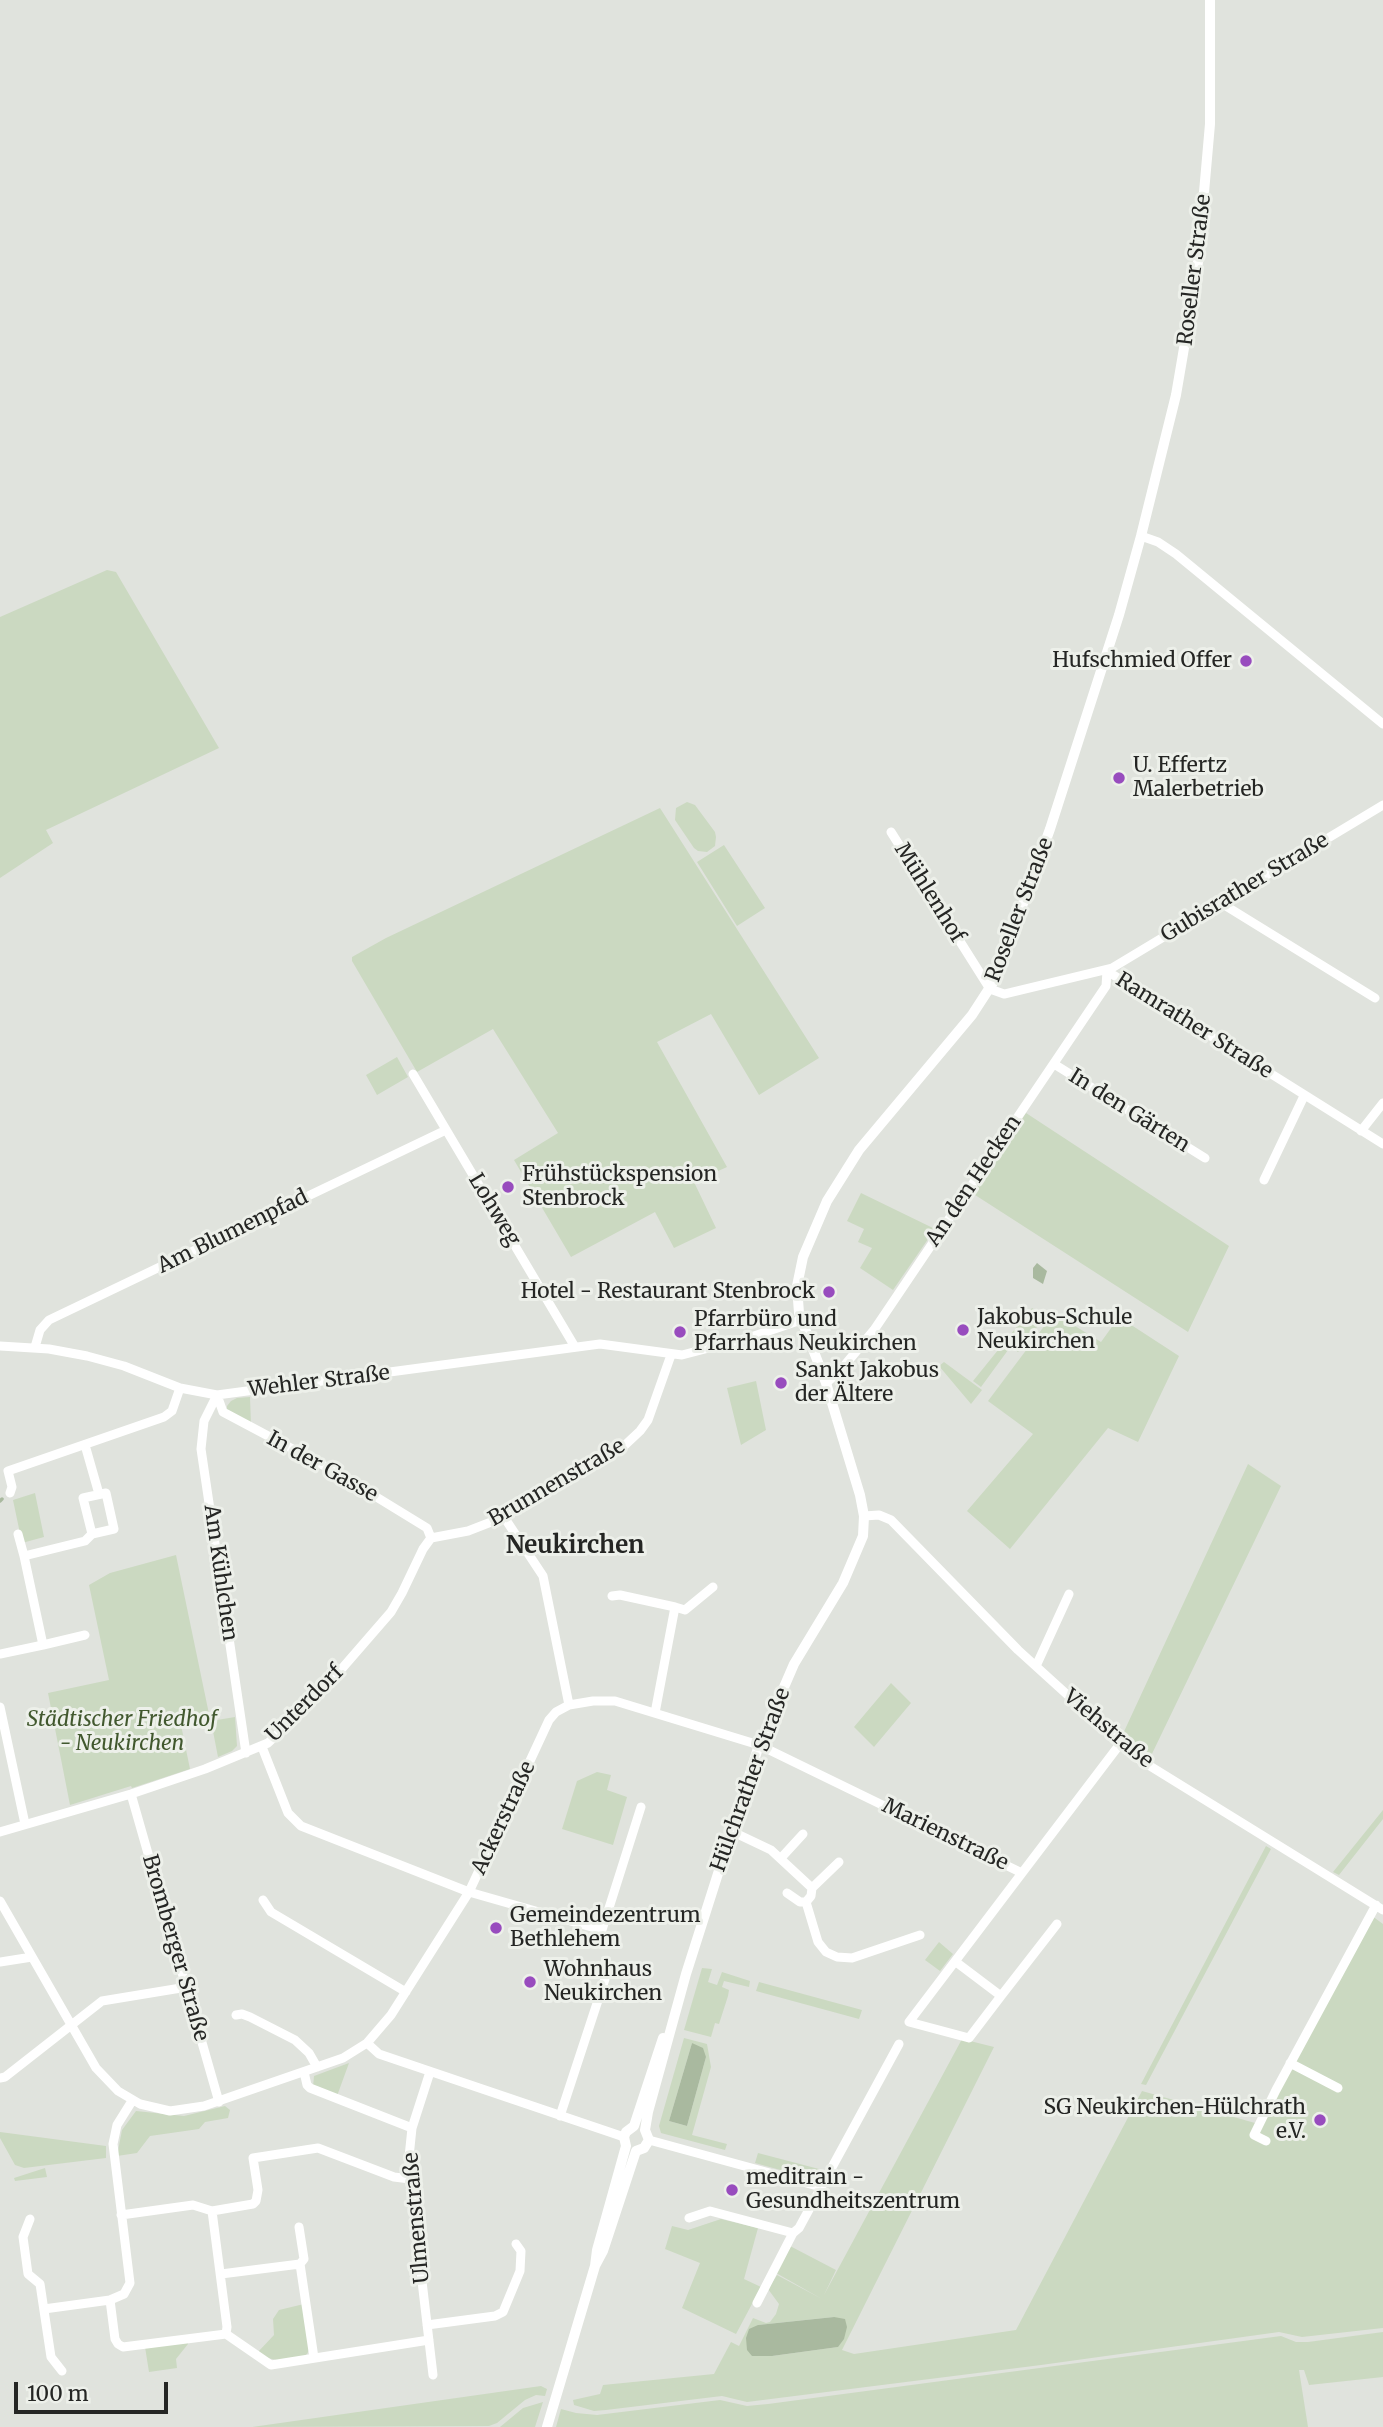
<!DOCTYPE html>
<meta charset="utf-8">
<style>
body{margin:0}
#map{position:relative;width:1383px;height:2427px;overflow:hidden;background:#e0e3dd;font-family:Merriweather,serif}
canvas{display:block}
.scale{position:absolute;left:14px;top:2382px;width:154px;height:32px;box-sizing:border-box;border:4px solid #252624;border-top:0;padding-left:9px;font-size:21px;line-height:24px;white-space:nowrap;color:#252624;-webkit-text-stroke:5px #edf0ea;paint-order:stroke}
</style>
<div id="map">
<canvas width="1383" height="2427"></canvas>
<div class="scale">100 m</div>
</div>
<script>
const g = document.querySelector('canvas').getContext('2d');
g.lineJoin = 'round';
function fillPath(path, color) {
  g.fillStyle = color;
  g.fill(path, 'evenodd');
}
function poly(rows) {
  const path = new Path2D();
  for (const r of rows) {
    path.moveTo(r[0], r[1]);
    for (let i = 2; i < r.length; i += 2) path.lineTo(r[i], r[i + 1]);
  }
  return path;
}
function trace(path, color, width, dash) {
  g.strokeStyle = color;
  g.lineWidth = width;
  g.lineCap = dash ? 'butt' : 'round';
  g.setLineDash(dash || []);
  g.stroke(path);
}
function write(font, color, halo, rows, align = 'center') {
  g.font = font + ' Merriweather,serif';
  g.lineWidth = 6;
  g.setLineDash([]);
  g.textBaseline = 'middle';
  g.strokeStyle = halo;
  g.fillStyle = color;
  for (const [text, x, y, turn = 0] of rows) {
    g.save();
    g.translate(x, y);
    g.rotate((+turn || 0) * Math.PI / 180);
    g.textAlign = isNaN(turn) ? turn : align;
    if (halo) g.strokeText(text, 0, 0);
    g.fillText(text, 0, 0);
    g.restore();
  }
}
fillPath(poly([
 [107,570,116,572,219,748,46,830,53,843,0,878,0,617],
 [687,802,695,805,715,832,716,837,715,846,707,852,698,851,694,848,675,820,676,808],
 [660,808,819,1058,759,1095,711,1014,657,1042,727,1167,694,1182,716,1228,674,1248,655,1212,571,1257,514,1160,558,1133,493,1029,417,1072,352,961,352,957,386,938],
 [724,845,765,908,737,926,697,862],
 [397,1057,408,1077,377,1095,366,1075],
 [1026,1113,1229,1246,1188,1332,972,1193],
 [861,1193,935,1229,893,1290,860,1268,872,1248,858,1242,864,1229,847,1221],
 [1032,1308,1038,1312,1033,1318,1040,1323,1018,1352,1011,1346,981,1387,973,1381],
 [1054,1313,1101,1342,1119,1317,1179,1356,1138,1442,1108,1428,1010,1549,967,1511,1033,1434,988,1401],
 [944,1362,982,1390,971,1404,939,1366],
 [756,1381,766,1430,741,1445,727,1388],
 [250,1397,251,1425,227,1410,227,1406,231,1401,237,1398],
 [1248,1464,1281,1486,1149,1760,1139,1754,1121,1738],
 [35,1493,44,1537,22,1543,13,1500],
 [176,1555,209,1714,180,1720,190,1769,132,1788,131,1786,70,1805,48,1693,109,1680,89,1585,110,1573],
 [891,1683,911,1703,874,1747,854,1727],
 [235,1717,237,1746,232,1751,218,1757,211,1721],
 [597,1772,611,1775,607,1790,627,1797,613,1845,562,1829,577,1781],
 [1383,1810,1383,1819,1339,1875,1333,1872],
 [1266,1846,1271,1849,1146,2085,1141,2084],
 [1368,1913,1383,1924,1383,2328,1302,2337,1279,2332,1041,2365,747,2402,722,2396,606,2410,594,2411,574,2405,573,2400,600,2394,603,2385,714,2374,731,2342,739,2346,753,2318,766,2323,770,2322,776,2314,779,2304,768,2289,777,2275,822,2299,776,2273,790,2246,836,2270,824,2295,962,2039,994,2047,842,2350,854,2354,1016,2330,1142,2091,1255,2123],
 [834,2317,838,2347,772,2356,758,2325],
 [939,1942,953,1954,940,1971,925,1960],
 [702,1968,712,1969,708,1982,717,1985,722,1972,750,1981,749,1987,724,1981,722,1987,729,1990,728,1996,719,2024,715,2023,711,2037,684,2030],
 [759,1982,862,2010,859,2019,756,1991],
 [684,2038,707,2044,711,2067,692,2135,727,2144,725,2150,661,2133,659,2126],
 [692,2043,706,2057,687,2126,669,2121],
 [349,2063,337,2096,313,2087,314,2076],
 [225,2106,230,2110,228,2118,205,2122,199,2129,150,2136,137,2153,117,2156,122,2130,136,2111,184,2116],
 [0,2132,106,2146,106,2158,24,2168,15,2165,0,2138],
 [758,2153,819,2169,813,2179,755,2163],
 [45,2168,47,2177,15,2181,14,2178],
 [721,2219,758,2228,744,2279,761,2287,736,2334,682,2308,700,2263,665,2249,672,2226,688,2230],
 [304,2304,309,2350,307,2354,302,2358,281,2361,263,2357,257,2353,274,2335,273,2319,279,2310],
 [1383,2332,1383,2377,1309,2385,1304,2370,1299,2370,1308,2427,556,2427,561,2409,576,2413,597,2415,720,2400,747,2406,768,2404,1281,2336,1296,2342,1308,2342],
 [188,2340,188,2344,176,2359,177,2368,149,2372,145,2347],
 [541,2386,547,2389,545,2396,536,2395,525,2400,497,2423,489,2426,252,2427],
 [543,2402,535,2427,500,2427,523,2408]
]), '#cbd9c1');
fillPath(poly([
 [1037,1263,1047,1271,1043,1284,1033,1278,1033,1268],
 [692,2043,703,2048,706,2057,687,2126,669,2121],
 [834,2317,845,2319,847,2327,844,2339,838,2347,772,2356,752,2356,747,2350,746,2338,749,2329,758,2325]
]), '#a9b99f');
trace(poly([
 [0,1501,2,1499]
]), '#a9b99f', 3.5);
trace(poly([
 [1141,536,1158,542,1176,554,1383,724],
 [891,832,990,989,1004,994,1112,968,1383,805],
 [1221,903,1375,998],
 [1107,971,1383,1144],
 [1054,1064,1205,1158],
 [413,1074,575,1347],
 [1361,1131,1383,1103],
 [1264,1180,1304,1096],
 [0,1346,49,1349,87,1356,124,1366,180,1388,217,1395,600,1344,682,1355,751,1337,801,1320],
 [35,1347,40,1330,49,1320,446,1130],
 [826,1383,839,1372,874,1330,1106,986,1107,971],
 [217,1395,204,1421,201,1449,246,1753],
 [217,1395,223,1412,334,1471,427,1528,431,1538],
 [85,1445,99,1494],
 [10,1493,12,1487,8,1471,164,1417,172,1411,180,1388],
 [864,1516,879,1515,891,1520,1018,1650,1137,1758,1383,1910],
 [18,1534,24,1556],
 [431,1538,468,1531,504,1517,624,1446,640,1431,648,1420,671,1355],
 [612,1596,620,1595,675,1607],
 [43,1645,85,1635],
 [0,1654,43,1645,24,1556,85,1541,92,1534,114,1529,106,1493,83,1498,92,1534],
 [1036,1666,1069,1594],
 [569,1705,593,1701,615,1701,759,1745,1022,1873,1120,1744],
 [0,1707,25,1824],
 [655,1713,675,1607,685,1610,713,1587],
 [262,1747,288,1813,301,1826,469,1892,602,1930,641,1807],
 [131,1794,219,2102],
 [731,1831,771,1850,812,1888],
 [0,1832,131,1794,205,1769,268,1743,319,1695,391,1612,402,1593,423,1549,431,1538],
 [781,1858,803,1834],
 [787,1893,800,1902,806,1902,811,1896,812,1888,839,1862],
 [263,1900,271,1912,406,1992],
 [0,1901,96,2068,118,2091,140,2104,170,2111,204,2106,343,2058,367,2043,391,2015,469,1892,549,1720,556,1712,569,1705,543,1576,504,1517],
 [806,1902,818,1942,826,1952,837,1957,852,1958,920,1935],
 [0,1962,32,1957],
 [956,1962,1001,1996,1057,1924],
 [1001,1996,969,2038,909,2022,1022,1873],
 [236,2015,242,2014,250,2017,295,2040,309,2053,317,2067],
 [367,2043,379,2054,624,2137],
 [1290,2063,1338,2088],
 [304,2072,307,2085,310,2088,412,2128],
 [430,2072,412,2128,409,2157,410,2179,433,2375],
 [0,2078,5,2077,102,2001,187,1987],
 [560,2116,605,1979],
 [649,2140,821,2187],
 [1266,2141,1254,2135,1276,2090,1376,1905],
 [212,2211,253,2204,256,2201,258,2190,253,2158,318,2148,394,2177,410,2179],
 [121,2215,193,2205,212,2211,227,2327,226,2334],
 [689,2218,710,2211,793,2233,757,2303],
 [30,2219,23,2237,28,2274,40,2284,51,2357,62,2371],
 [299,2227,304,2259,300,2264],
 [793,2233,799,2228,899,2044],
 [221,2274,300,2264,314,2358],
 [110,2300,115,2339,118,2344,123,2347,226,2334,271,2365,429,2340],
 [44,2309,110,2300,124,2294,130,2283,113,2144,117,2125,132,2101],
 [427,2325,495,2316,503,2312,520,2271,521,2251,516,2244]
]), '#fff', 9);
trace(poly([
 [595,2266,603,2251,636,2151,644,2148,649,2140,645,2130,648,2112,686,1974,759,1745,794,1664,843,1583,863,1536,864,1516,860,1495,826,1383,799,1313,797,1286,803,1257,827,1201,859,1150,972,1015,996,978,1050,829,1119,615,1141,536,1176,395,1197,272,1210,124,1210,0],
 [547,2427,595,2266,597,2250,626,2146,624,2137,626,2132,634,2126,663,2038]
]), '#fff', 10);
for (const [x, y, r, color] of [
 [1246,661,7,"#984cbe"],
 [1119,778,7,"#984cbe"],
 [508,1187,7,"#984cbe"],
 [829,1292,7,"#984cbe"],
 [963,1330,7,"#984cbe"],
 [680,1332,7,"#984cbe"],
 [781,1383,7,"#984cbe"],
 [496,1928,7,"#984cbe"],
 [530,1982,7,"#984cbe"],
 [1320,2120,7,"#984cbe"],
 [732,2190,7,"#984cbe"]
]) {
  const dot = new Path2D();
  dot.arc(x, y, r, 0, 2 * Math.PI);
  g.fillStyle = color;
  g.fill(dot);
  trace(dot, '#edf0ea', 2.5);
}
write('21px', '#252624', '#edf0ea', [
 ["Roseller Straße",1195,270,-83],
 ["Gubisrather Straße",1245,888,-31],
 ["Mühlenhof",929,893,58],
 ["Roseller Straße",1020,910,-69],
 ["Ramrather Straße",1194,1026,32],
 ["In den Gärten",1129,1111,32],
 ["An den Hecken",974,1181,-56],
 ["Lohweg",494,1210,59],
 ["Am Blumenpfad",233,1232,-26],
 ["Wehler Straße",319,1382,-7],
 ["In der Gasse",322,1467,29],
 ["Brunnenstraße",557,1483,-30],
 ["Am Kühlchen",220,1573,82],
 ["Unterdorf",305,1704,-45],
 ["Viehstraße",1108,1729,40],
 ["Hülchrather Straße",751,1780,-70],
 ["Ackerstraße",504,1818,-65],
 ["Marienstraße",945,1835,26],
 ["Bromberger Straße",175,1948,74],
 ["Ulmenstraße",417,2218,-95]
]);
write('21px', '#252624', '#edf0ea', [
 ["Hufschmied Offer",1232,661,"right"],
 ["U. Effertz",1133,766],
 ["Malerbetrieb",1133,790],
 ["Frühstückspension",522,1175],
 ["Stenbrock",522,1199],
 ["Hotel - Restaurant Stenbrock",815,1292,"right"],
 ["Jakobus-Schule",977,1318],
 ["Neukirchen",977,1342],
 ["Pfarrbüro und",694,1320],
 ["Pfarrhaus Neukirchen",694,1344],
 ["Sankt Jakobus",795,1371],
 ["der Ältere",795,1395],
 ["Gemeindezentrum",510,1916],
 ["Bethlehem",510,1940],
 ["Wohnhaus",544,1970],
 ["Neukirchen",544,1994],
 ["SG Neukirchen-Hülchrath",1306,2108,"right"],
 ["e.V.",1306,2132,"right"],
 ["meditrain -",746,2178],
 ["Gesundheitszentrum",746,2202]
], 'left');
write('italic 21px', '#41582e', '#edf0ea', [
 ["Städtischer Friedhof",122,1720],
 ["- Neukirchen",122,1744]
]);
write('bold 24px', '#252624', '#edf0ea', [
 ["Neukirchen",575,1546]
]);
</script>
